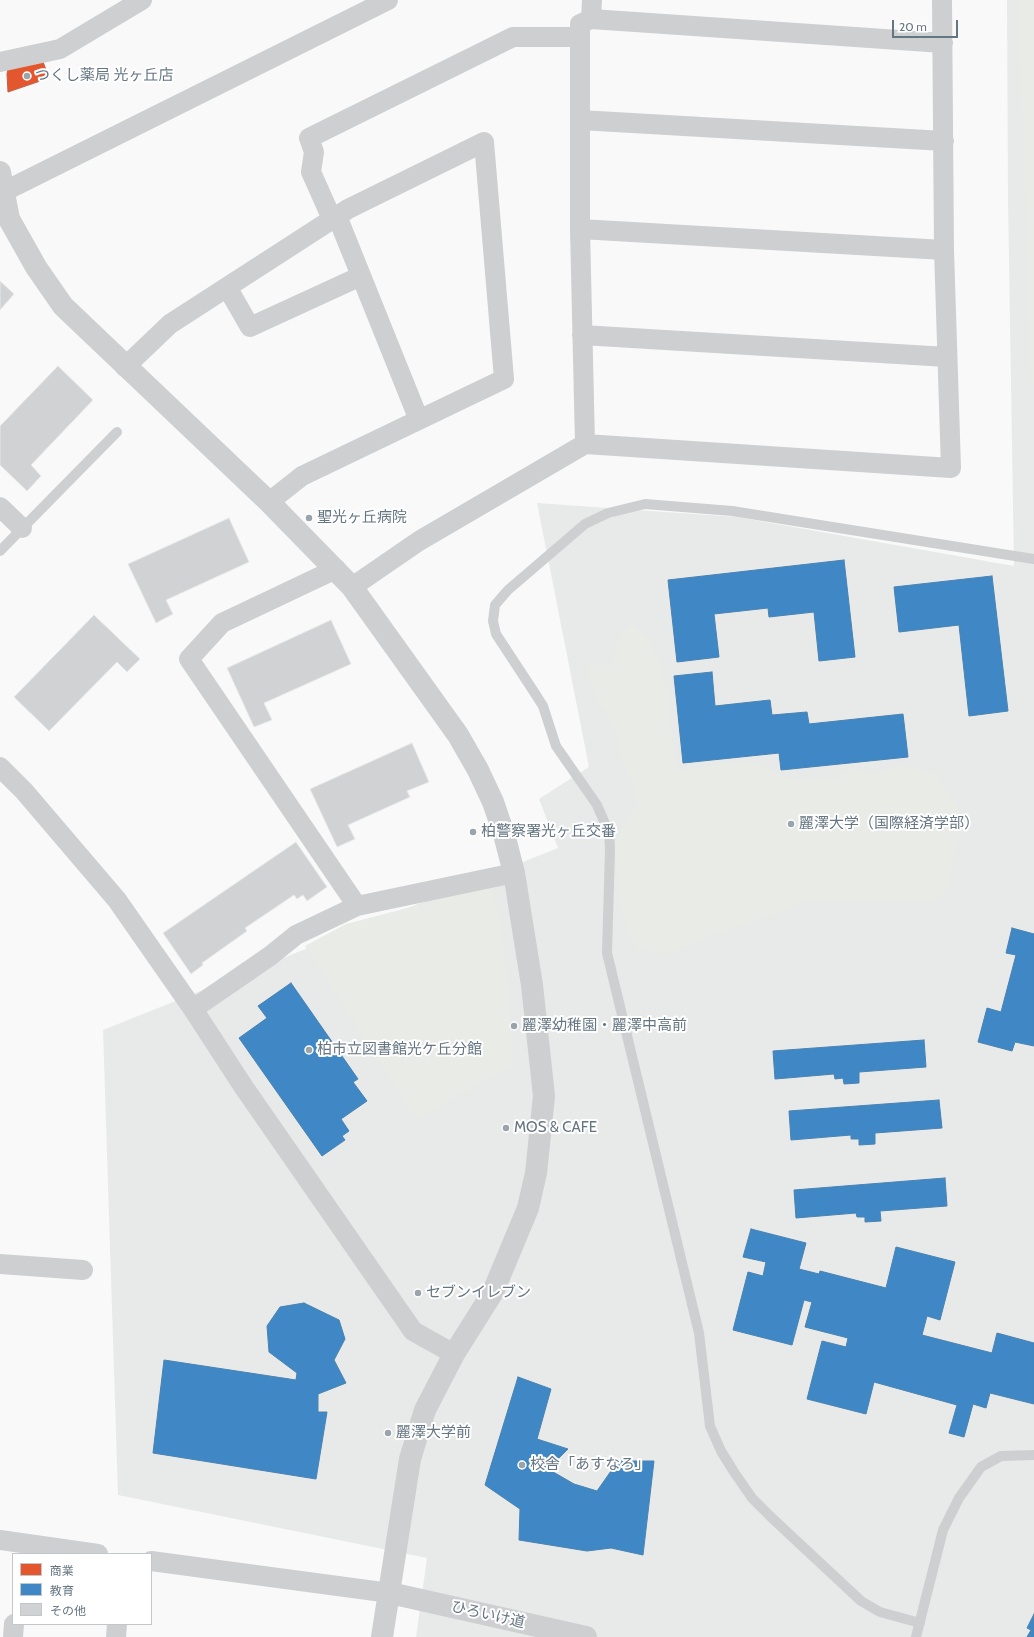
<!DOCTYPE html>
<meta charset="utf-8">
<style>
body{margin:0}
#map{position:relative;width:1034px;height:1637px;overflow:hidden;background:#f9f9f9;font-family:Cabin,"Noto Sans JP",sans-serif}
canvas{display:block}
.legend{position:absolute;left:12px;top:1553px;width:140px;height:72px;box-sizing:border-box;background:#fff;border:1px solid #c1c8cd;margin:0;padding:5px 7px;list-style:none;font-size:12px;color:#657683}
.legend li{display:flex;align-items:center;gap:8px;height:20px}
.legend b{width:20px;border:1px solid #c1c8cd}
.scale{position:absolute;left:892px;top:20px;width:66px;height:18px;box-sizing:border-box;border:2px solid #657683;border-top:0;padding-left:5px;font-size:12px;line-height:14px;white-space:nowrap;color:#657683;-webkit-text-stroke:3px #fff;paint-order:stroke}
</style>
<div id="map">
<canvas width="1034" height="1637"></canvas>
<ul class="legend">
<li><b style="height:11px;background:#e4572e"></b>商業</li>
<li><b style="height:11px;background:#3f88c5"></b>教育</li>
<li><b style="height:11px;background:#d0d2d3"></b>その他</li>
</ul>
<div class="scale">20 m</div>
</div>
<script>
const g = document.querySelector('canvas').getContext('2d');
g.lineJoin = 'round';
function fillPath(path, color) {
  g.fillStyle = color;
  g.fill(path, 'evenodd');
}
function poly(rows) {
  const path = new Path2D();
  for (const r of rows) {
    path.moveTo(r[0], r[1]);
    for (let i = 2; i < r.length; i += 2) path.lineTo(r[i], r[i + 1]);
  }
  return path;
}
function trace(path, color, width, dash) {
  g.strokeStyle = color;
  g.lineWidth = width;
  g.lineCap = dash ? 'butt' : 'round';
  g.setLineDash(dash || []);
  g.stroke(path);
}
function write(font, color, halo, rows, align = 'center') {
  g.font = font + ' Cabin,"Noto Sans JP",sans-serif';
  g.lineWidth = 4;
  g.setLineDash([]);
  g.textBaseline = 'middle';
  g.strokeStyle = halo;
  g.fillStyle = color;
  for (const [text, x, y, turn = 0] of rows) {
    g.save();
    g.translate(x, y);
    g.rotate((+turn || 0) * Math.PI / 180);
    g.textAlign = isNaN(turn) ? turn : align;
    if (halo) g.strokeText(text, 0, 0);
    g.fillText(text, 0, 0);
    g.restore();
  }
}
fillPath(poly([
 [1007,0,1034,0,1034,1637,416,1637,427,1558,118,1495,103,1030,558,848,539,799,589,767,537,503,737,517,1014,566,1008,200]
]), '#e8e9e9');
fillPath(poly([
 [1019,0,1034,0,1034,384,1031,384],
 [632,623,648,638,660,661,668,696,673,744,677,769,686,770,723,763,742,762,760,765,776,773,792,779,812,780,831,780,856,766,866,774,882,773,896,766,915,767,934,773,952,798,966,822,958,840,953,860,949,885,939,900,886,902,806,901,758,921,713,935,667,954,637,950,626,927,621,904,617,870,616,843,623,825,638,807,632,780,621,757,614,727,597,700,587,668,596,662,612,666,617,643],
 [492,886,502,932,512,1036,511,1068,416,1118,305,946,346,924]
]), '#e8ebe6');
const shops = poly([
 [42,59,49,78,8,92,7,74,8,68,42,59]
]);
fillPath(shops, '#e4572e');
trace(shops, '#be6048', 1);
const schools = poly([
 [844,560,855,657,819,661,814,612,769,617,768,608,714,614,719,657,677,662,668,580,844,560],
 [992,576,1008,711,969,716,959,625,899,632,894,587,992,576],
 [712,672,715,706,770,700,772,715,807,712,809,724,903,714,908,757,781,770,779,753,683,763,674,676,712,672],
 [1012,928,1034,934,1034,1046,1015,1042,1012,1051,978,1042,987,1008,1001,1012,1016,955,1006,953,1012,928],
 [291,983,358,1079,353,1082,367,1101,341,1119,349,1131,342,1136,345,1140,322,1156,239,1038,267,1018,258,1006,291,983],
 [924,1040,926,1067,859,1072,859,1083,844,1084,843,1078,835,1079,834,1074,775,1079,773,1051,924,1040],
 [939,1100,942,1128,875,1133,875,1144,859,1145,859,1139,851,1139,851,1135,791,1140,789,1111,939,1100],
 [945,1178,947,1206,880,1211,881,1221,865,1222,865,1217,857,1217,856,1213,796,1218,794,1190,945,1178],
 [751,1229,806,1243,799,1269,819,1274,820,1271,886,1288,896,1247,955,1262,940,1320,927,1316,922,1335,992,1353,997,1333,1034,1343,1034,1404,990,1393,986,1408,973,1404,964,1437,949,1433,957,1405,874,1382,866,1414,807,1399,822,1341,846,1347,848,1338,805,1327,812,1302,804,1300,792,1345,733,1330,748,1272,763,1276,766,1262,743,1257,751,1229],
 [304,1303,339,1320,345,1339,334,1360,346,1383,318,1394,318,1412,327,1412,316,1479,153,1453,164,1360,296,1380,297,1373,269,1352,267,1326,280,1307,304,1303],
 [518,1377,551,1389,537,1439,568,1449,548,1469,574,1484,597,1491,618,1461,654,1461,643,1555,611,1548,587,1551,519,1540,520,1509,485,1485,518,1377],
 [1034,1614,1034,1637,1027,1637,1031,1630,1027,1628,1034,1614]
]);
fillPath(schools, '#3f88c5');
trace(schools, '#4a83b1', 1);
const building = poly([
 [0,281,14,294,0,310,0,281],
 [58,366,93,400,31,465,41,476,27,491,0,465,0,426,58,366],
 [229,518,249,562,166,600,173,614,156,623,128,564,229,518],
 [94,615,140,659,127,672,117,662,49,731,14,697,94,615],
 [331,620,351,664,264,703,272,720,254,727,227,668,331,620],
 [412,743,429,782,407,791,410,797,348,825,355,839,337,847,310,789,412,743],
 [296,842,327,887,307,901,303,895,297,899,294,895,245,928,247,931,202,963,203,965,191,974,163,933,296,842]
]);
fillPath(building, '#d0d2d3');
trace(building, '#e8e8e8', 1);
trace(poly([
 [0,551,117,432],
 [920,1623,880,1612,861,1601,772,1518,752,1498,734,1472,721,1451,710,1426,699,1333,607,953,610,849,609,833,597,805,556,746,543,706,536,695,496,634,493,621,495,605,508,590,585,524,608,513,645,504,732,511,1034,559],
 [916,1637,943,1530,959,1498,981,1467,1001,1456,1034,1455]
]), '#cecfd0', 10);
trace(poly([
 [591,19,592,0],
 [0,62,60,49,142,0],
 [580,120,944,141],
 [3,192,388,0],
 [337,216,419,420],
 [332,219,311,172,314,152,309,138,513,37,580,37],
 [580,229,944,250],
 [227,287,250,327,361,276],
 [582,335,947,357],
 [125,367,170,324,348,209,484,142,504,379,302,476,269,502],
 [585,444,580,229,580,24,591,19,943,43],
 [0,507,22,528],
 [336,569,222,623,189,659,357,906],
 [352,587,419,541,585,444,951,468,944,250,942,0],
 [0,767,24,791,117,900,193,1009,243,1086,413,1331,454,1354],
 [193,1009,270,956,296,935,357,906,514,873],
 [0,1264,83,1270],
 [0,1540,98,1554],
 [151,1561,390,1593],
 [13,1637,14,1624],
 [116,1637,117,1624]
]), '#cecfd0', 20);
trace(poly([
 [0,172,9,219,36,267,63,306,269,502,352,587,458,735,478,770,493,802,504,834,514,873,532,985,544,1096,536,1173,528,1208,493,1292,454,1354,425,1410,410,1459,382,1637],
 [390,1593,586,1637]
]), '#cecfd0', 22);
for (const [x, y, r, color] of [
 [27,76,4,"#99a4ac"],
 [309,518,4,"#99a4ac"],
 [791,824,4,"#99a4ac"],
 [473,832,4,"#99a4ac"],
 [514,1026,4,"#99a4ac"],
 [309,1050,4,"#99a4ac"],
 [506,1128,4,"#99a4ac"],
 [418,1293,4,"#99a4ac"],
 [388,1433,4,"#99a4ac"],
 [522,1465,4,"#99a4ac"]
]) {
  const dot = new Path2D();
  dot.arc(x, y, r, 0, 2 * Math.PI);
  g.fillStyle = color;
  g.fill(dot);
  trace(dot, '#fff', 1.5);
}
write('15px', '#657683', '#fff', [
 ["つくし薬局 光ヶ丘店",35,76],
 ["聖光ヶ丘病院",317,518],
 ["麗澤大学（国際経済学部）",799,824],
 ["柏警察署光ヶ丘交番",481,832],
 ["麗澤幼稚園・麗澤中高前",522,1026],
 ["柏市立図書館光ケ丘分館",317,1050],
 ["MOS & CAFE",514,1128],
 ["セブンイレブン",426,1293],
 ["麗澤大学前",396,1433],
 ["校舎「あすなろ」",530,1465]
], 'left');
write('15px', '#657683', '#fff', [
 ["ひろいけ道",488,1615,13]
]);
</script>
